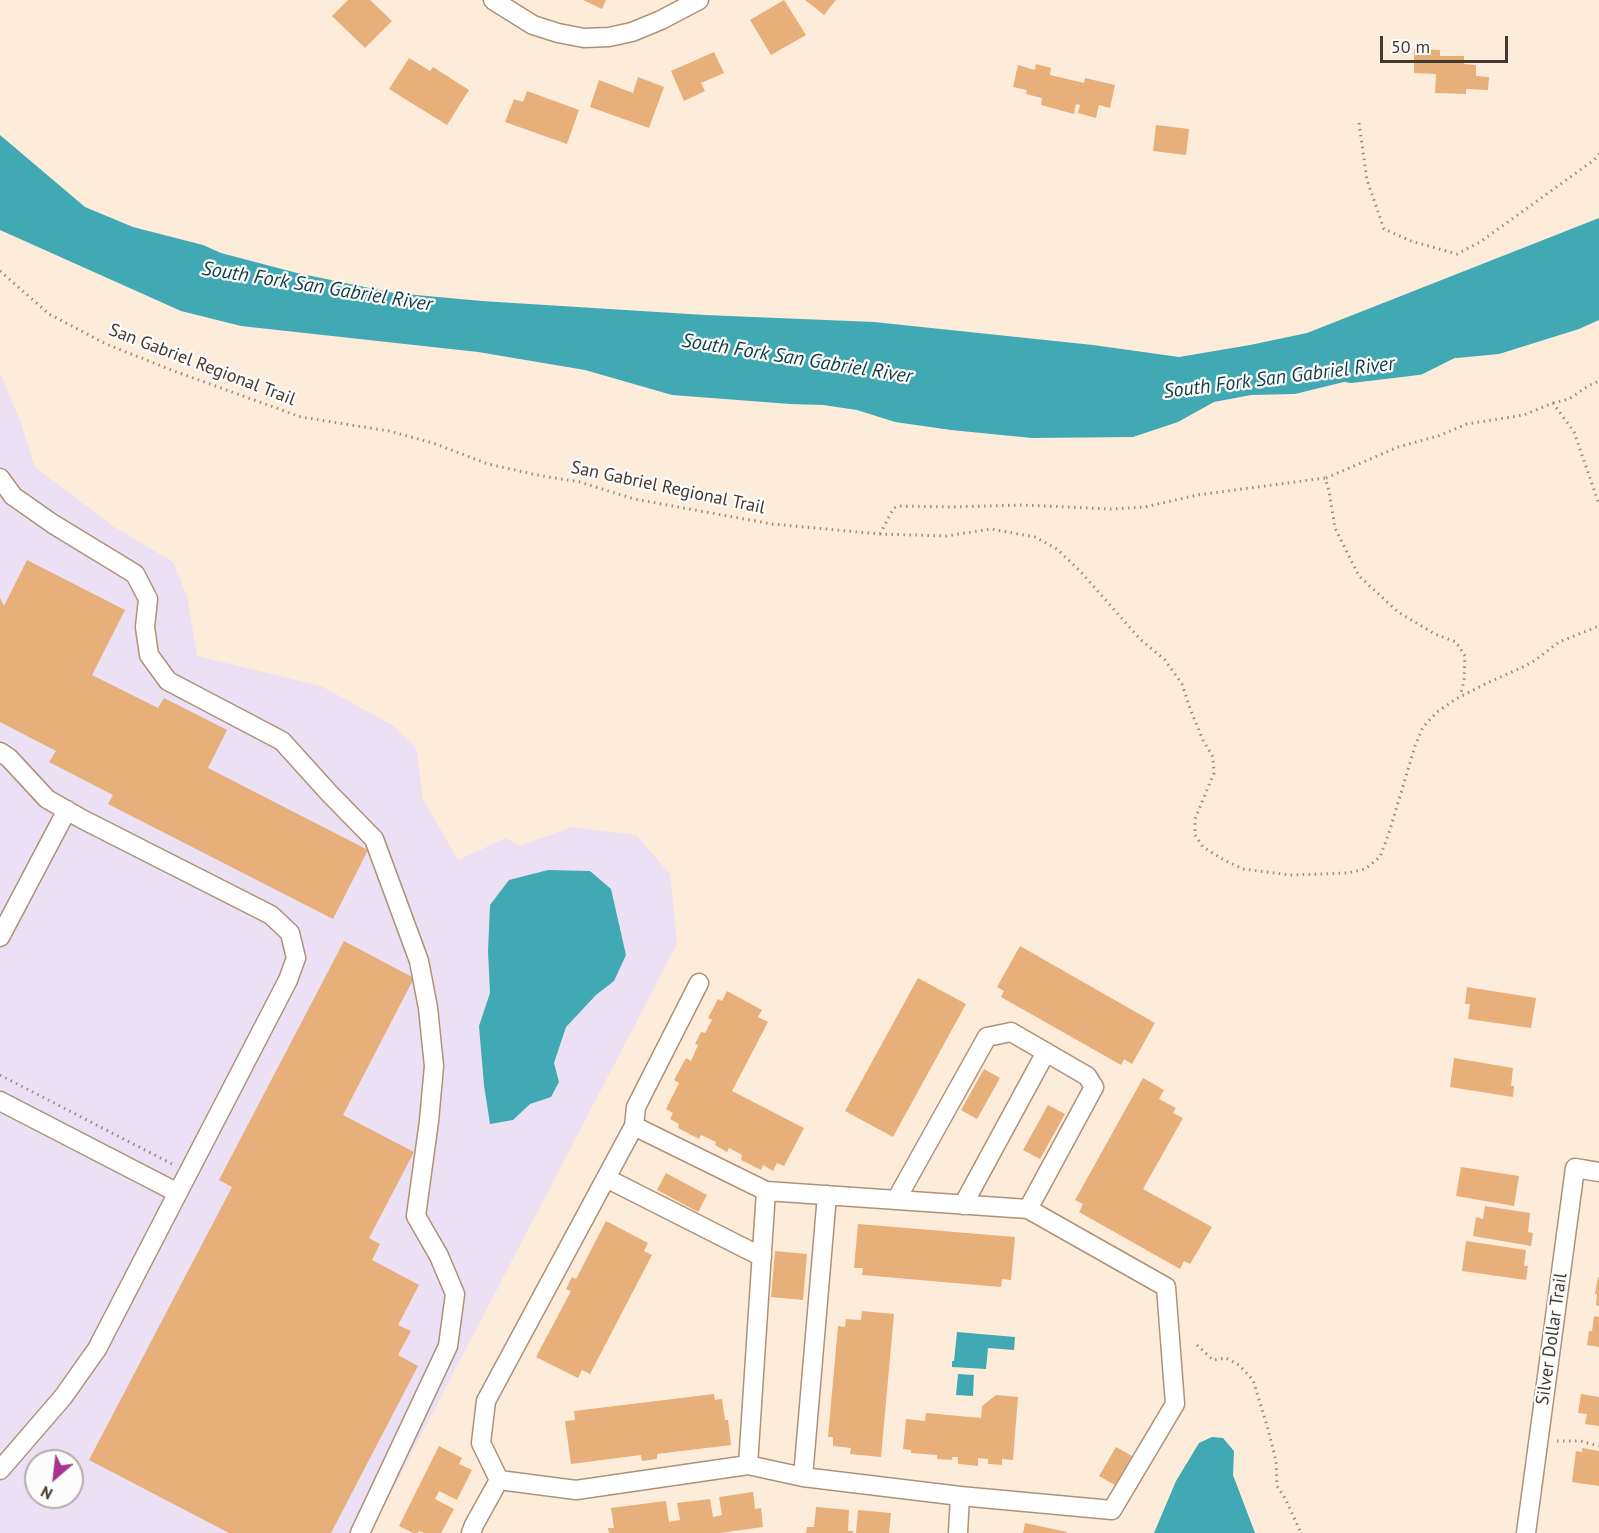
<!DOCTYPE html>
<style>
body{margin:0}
#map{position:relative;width:1599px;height:1533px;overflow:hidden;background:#feecdb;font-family:"PT Sans",sans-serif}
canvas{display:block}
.north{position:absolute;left:24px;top:1449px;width:60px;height:60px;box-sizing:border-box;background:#fcfcfc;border:2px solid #b3aeaa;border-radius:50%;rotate:208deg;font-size:16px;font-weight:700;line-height:24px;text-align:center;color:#45392e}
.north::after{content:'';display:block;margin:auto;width:21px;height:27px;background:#a63591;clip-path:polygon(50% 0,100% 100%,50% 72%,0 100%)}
.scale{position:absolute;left:1380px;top:36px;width:128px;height:27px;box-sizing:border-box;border:3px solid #45392e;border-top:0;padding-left:8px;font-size:18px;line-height:21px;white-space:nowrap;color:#45392e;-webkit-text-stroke:4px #fcfcfc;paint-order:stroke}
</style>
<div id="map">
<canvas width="1599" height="1533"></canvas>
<div class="north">N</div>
<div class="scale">50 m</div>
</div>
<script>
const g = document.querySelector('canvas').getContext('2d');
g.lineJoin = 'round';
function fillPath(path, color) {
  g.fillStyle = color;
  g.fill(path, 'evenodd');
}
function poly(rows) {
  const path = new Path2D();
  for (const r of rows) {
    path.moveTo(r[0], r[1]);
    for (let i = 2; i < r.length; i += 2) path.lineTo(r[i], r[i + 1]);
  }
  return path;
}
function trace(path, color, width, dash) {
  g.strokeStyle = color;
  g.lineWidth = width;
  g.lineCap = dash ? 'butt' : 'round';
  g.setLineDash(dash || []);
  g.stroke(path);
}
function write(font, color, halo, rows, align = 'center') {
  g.font = font + ' "PT Sans",sans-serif';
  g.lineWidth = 4.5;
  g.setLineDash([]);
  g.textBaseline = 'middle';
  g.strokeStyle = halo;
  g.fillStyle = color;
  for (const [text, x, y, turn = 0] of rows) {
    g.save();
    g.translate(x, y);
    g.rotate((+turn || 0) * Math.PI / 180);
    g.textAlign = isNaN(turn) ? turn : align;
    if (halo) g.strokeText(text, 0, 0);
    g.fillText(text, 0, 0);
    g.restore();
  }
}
fillPath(poly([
 [0,373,21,423,35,467,113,526,173,562,187,596,197,656,321,686,392,725,416,747,423,799,458,860,506,838,520,846,572,827,636,835,670,874,677,944,370,1533,0,1533],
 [36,1461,72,1461,72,1497,36,1497]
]), '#ebe0f4');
fillPath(poly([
 [0,135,85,207,133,227,203,245,221,253,297,273,394,293,482,301,705,315,874,322,1093,345,1179,357,1250,345,1307,333,1599,218,1599,320,1579,329,1499,354,1457,358,1424,352,1410,354,1356,379,1295,394,1251,395,1214,402,1178,422,1133,437,1032,438,951,430,895,422,857,410,823,405,790,404,672,395,585,370,478,352,241,326,181,311,0,230],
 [548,870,590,871,611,889,626,955,614,981,596,995,566,1027,554,1063,559,1082,551,1097,530,1104,513,1120,490,1124,484,1085,479,1026,490,993,488,951,490,905,509,880],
 [957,1332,1015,1337,1014,1350,988,1348,986,1369,952,1367,952,1361,954,1361],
 [958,1374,974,1375,973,1396,956,1395],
 [1212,1437,1223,1438,1234,1451,1233,1475,1255,1533,1154,1533,1176,1481,1199,1443]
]), '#40a9b4');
trace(poly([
 [1350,368,1417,360,1467,335]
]), '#40a9b4', 30);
fillPath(poly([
 [348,0,370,0,392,21,365,48,332,16],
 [583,0,606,0,602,9],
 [784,0,806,35,771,55,750,20],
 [805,0,836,0,824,15],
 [1414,49,1440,50,1440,56,1464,56,1464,64,1476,65,1476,76,1489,77,1488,90,1466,89,1466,94,1435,93,1436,74,1414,73],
 [714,52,724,73,701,83,705,91,684,101,671,71],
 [409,58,430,71,433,67,469,90,447,125,389,89],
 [1036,64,1051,68,1050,75,1084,83,1085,78,1115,85,1110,108,1099,105,1096,118,1078,113,1080,105,1076,104,1074,114,1041,105,1042,98,1026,94,1027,90,1013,87,1018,65,1035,70],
 [638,77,664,87,649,128,590,107,599,80,633,93],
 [527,91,579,110,567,144,505,122,514,99,523,102],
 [1156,125,1189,129,1186,155,1153,151],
 [27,560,125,610,92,675,158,708,164,698,227,730,208,768,368,850,333,919,108,804,113,795,49,762,56,751,0,722,0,598,4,606],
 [344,941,414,978,343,1115,414,1152,369,1238,380,1244,372,1260,419,1285,398,1325,411,1331,398,1355,418,1366,331,1533,229,1533,89,1460,232,1187,219,1180],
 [1020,946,1155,1023,1132,1064,1124,1059,1121,1065,1001,997,1004,991,997,987],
 [918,978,966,1004,893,1137,845,1111],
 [1467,987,1536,998,1531,1028,1468,1019,1470,1004,1465,1004],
 [727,991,762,1010,758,1017,768,1022,732,1091,804,1128,784,1166,777,1163,773,1171,763,1165,761,1170,741,1160,742,1155,729,1148,727,1152,715,1145,716,1142,701,1135,699,1139,678,1128,679,1124,670,1119,673,1113,666,1109,679,1083,674,1080,686,1058,691,1061,698,1045,695,1044,701,1032,705,1033,712,1020,708,1018,718,999,722,1001],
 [1454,1058,1513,1068,1511,1086,1514,1086,1513,1097,1450,1087],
 [984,1069,1000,1078,977,1119,961,1110],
 [1143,1078,1164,1090,1159,1099,1176,1108,1173,1113,1183,1118,1143,1189,1212,1227,1190,1264,1184,1261,1180,1269,1079,1212,1083,1204,1075,1200],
 [1048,1105,1065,1114,1040,1159,1023,1150],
 [1461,1167,1519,1176,1514,1206,1456,1196],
 [666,1173,707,1195,698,1212,657,1190],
 [1485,1206,1530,1213,1528,1232,1533,1233,1531,1246,1473,1236,1476,1217,1483,1219],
 [606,1221,648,1243,644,1251,652,1255,590,1374,582,1370,578,1378,536,1357,571,1291,566,1289,572,1277,576,1279],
 [858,1224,1015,1237,1011,1280,1002,1279,1001,1287,862,1275,863,1268,854,1268],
 [1466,1241,1526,1250,1524,1266,1528,1266,1526,1280,1462,1271],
 [775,1251,807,1254,803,1300,771,1297],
 [1598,1277,1599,1277,1599,1306,1596,1305,1597,1294,1595,1294],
 [862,1311,894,1314,881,1457,850,1454,851,1448,833,1446,833,1437,828,1437,838,1326,845,1327,846,1319,861,1320],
 [1594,1316,1599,1317,1599,1347,1587,1345,1589,1331,1592,1331],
 [714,1394,715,1400,722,1399,725,1420,728,1420,731,1445,657,1454,657,1459,642,1461,641,1455,571,1464,565,1421,575,1420,574,1411],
 [1581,1394,1599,1397,1599,1426,1585,1424,1587,1414,1578,1413],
 [996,1395,1018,1397,1013,1460,1002,1459,1002,1465,988,1464,988,1459,978,1458,978,1466,958,1464,958,1457,952,1457,952,1460,937,1459,937,1455,911,1453,911,1450,903,1449,906,1419,925,1421,926,1413,981,1418,982,1406],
 [439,1446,462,1458,459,1464,472,1470,457,1500,439,1491,435,1499,454,1509,441,1533,424,1533,419,1531,418,1533,413,1533,399,1526],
 [1116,1447,1132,1456,1115,1485,1099,1476],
 [1582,1448,1599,1451,1599,1486,1572,1482,1576,1451,1582,1452],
 [753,1492,755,1509,761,1508,763,1527,720,1533,609,1533,608,1528,614,1528,611,1508,666,1501,669,1522,680,1520,677,1503,710,1499,713,1517,722,1515,719,1497],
 [816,1507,849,1510,848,1531,853,1531,853,1533,806,1533,807,1527,814,1527],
 [858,1510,891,1513,889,1533,856,1533],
 [1025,1523,1067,1532,1067,1533,1023,1533]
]), '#e7af79');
const minor = poly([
 [493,0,533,25,558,33,584,38,609,37,632,32,661,20,699,0],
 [0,478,13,496,53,524,135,574,148,599,145,627,149,655,168,681,282,741,329,793,374,839,419,961,428,1008,434,1066,429,1121,416,1216,439,1256,455,1294,448,1346,360,1533],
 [0,752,9,758,47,799,82,819,271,915,290,933,296,958,288,980,97,1349,63,1397,0,1470],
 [0,937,67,810],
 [0,1101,178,1193],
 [634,1126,636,1107,699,983],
 [606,1178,762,1257],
 [896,1200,987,1037,1011,1032,1087,1076,1094,1087,1028,1209],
 [963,1205,1046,1052],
 [748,1465,766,1191],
 [803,1477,827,1195],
 [499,1480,481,1443,486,1401,634,1126,766,1191,1028,1209,1166,1287,1175,1404,1112,1510,960,1496],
 [471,1533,474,1525,499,1480,576,1490,748,1465,803,1477,960,1496,958,1533],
 [1526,1533,1575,1168,1599,1172]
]);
trace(minor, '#ae9278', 21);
trace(poly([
 [1359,123,1367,180,1384,229,1411,241,1457,254,1480,242,1594,160,1599,154],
 [0,271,49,314,106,344,174,371,301,417,389,431,433,443,488,464,537,475,580,482,634,499,772,524,880,534,946,536,991,529,1035,537,1057,549,1080,571,1140,639,1165,660,1182,684,1191,711,1203,740,1213,757,1214,773,1195,819,1195,835,1203,847,1224,860,1243,869,1291,875,1348,873,1365,869,1380,857,1389,833,1415,746,1423,727,1437,712,1456,699,1487,683,1521,668,1534,661,1559,642,1599,626],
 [1553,403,1569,399,1588,386,1599,381],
 [1326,478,1398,447,1438,436,1467,424,1524,415,1553,403,1574,432,1599,504],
 [880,534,891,513,894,508,899,506,951,507,1022,505,1111,509,1145,507,1197,495,1325,478,1329,491,1335,528,1359,576,1398,612,1435,634,1456,642,1465,656,1464,681,1460,696],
 [0,1075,174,1165],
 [1197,1345,1213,1360,1226,1358,1239,1365,1253,1380,1268,1429,1276,1461,1277,1486,1285,1498,1301,1533],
 [1557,1441,1580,1441,1599,1446]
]), '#9b8c7e', 3, [1.5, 4.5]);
trace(minor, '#fff', 18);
write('18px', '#45392e', '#fcfcfc', [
 ["San Gabriel Regional Trail",202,365,21],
 ["San Gabriel Regional Trail",668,488,12],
 ["Silver Dollar Trail",1552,1339,-82]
]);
write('italic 20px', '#0e3e43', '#fcfcfc', [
 ["South Fork San Gabriel River",317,287,9],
 ["South Fork San Gabriel River",797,359,9],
 ["South Fork San Gabriel River",1279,378,-7]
]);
</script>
